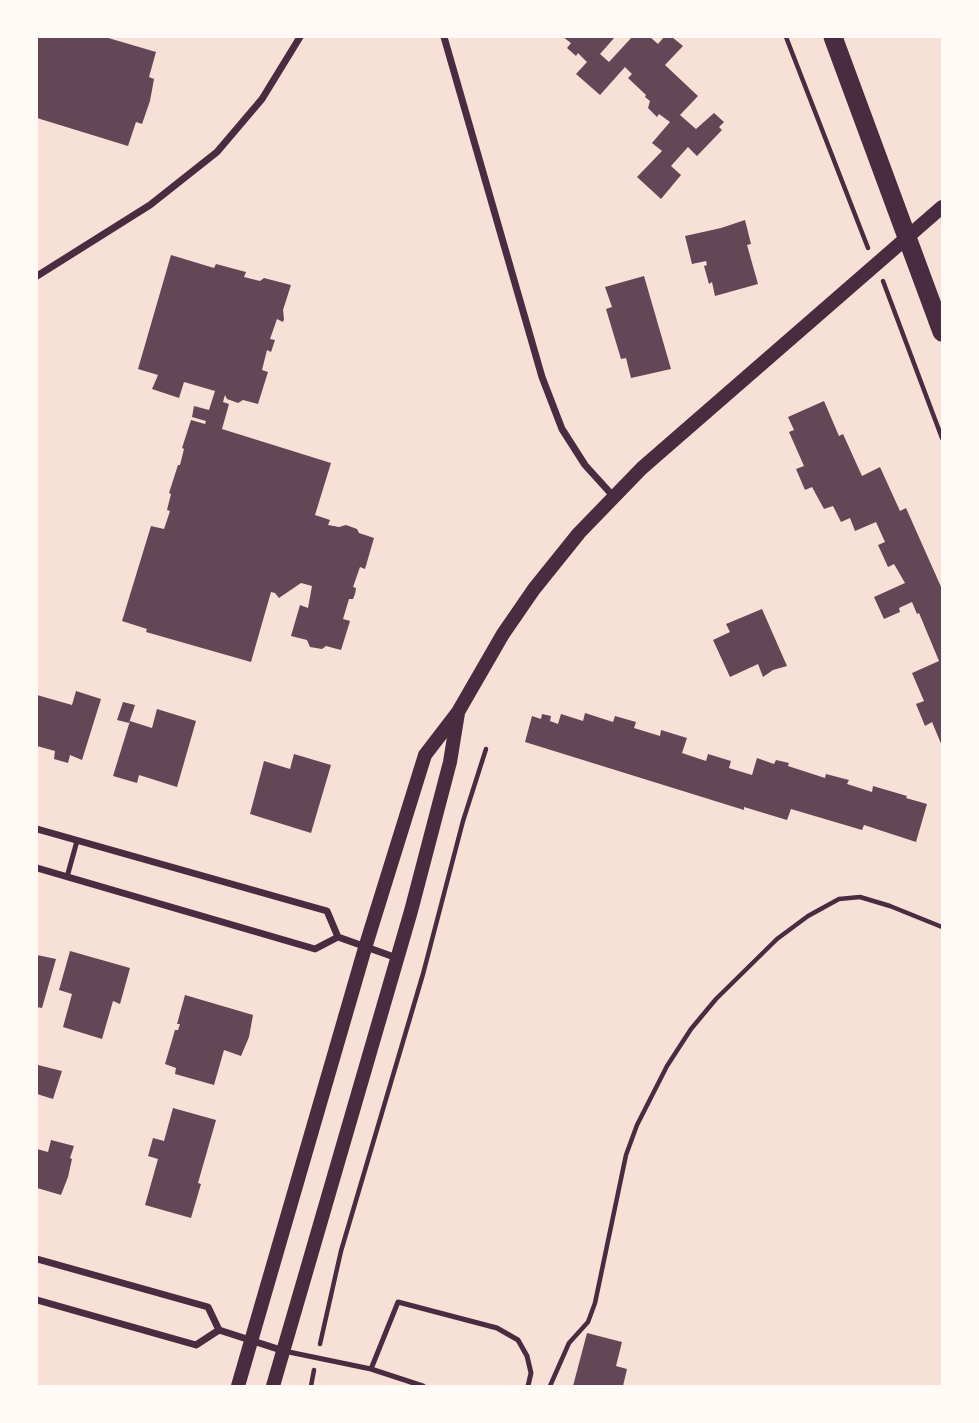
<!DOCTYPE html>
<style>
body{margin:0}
#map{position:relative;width:979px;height:1423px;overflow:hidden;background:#f7e1d7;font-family:"PT Serif",serif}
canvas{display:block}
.frame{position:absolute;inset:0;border:38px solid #fffaf5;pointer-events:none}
</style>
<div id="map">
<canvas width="979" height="1423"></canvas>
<div class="frame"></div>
</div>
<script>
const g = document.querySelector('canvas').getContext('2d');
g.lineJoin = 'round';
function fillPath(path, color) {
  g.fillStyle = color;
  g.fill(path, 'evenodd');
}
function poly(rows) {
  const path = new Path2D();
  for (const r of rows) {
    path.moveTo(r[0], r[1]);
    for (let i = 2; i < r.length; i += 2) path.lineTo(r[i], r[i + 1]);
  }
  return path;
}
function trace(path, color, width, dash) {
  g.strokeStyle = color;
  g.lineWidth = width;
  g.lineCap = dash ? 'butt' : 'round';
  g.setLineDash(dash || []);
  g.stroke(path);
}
fillPath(poly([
 [37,37,105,37,156,52,149,77,154,79,150,101,142,124,136,122,128,146,37,118],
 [563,37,615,37,600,54,609,62,632,37,650,37,658,44,664,37,672,37,683,46,665,65,698,96,680,115,696,129,714,113,724,122,719,127,722,130,697,156,688,147,671,166,681,175,661,199,637,177,662,151,652,143,670,122,659,114,657,117,648,108,650,101,645,97,646,95,628,78,632,74,625,67,600,95,576,74,587,62,578,53,576,56,567,48,571,43],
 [745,220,751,244,747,245,758,284,715,296,712,282,709,284,704,266,707,265,706,261,692,264,685,236,721,228],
 [171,255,214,268,216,264,246,272,244,277,260,281,264,278,291,285,283,310,284,319,283,322,277,319,270,339,275,340,271,352,267,350,262,370,268,372,258,404,243,400,238,403,227,399,225,395,223,402,229,404,222,429,331,463,315,515,330,520,328,525,339,527,346,525,357,529,359,533,374,538,365,569,360,567,353,587,356,588,355,594,353,599,349,599,343,619,350,621,341,650,326,646,322,649,310,647,307,640,291,636,300,605,308,608,312,586,301,583,279,598,275,593,271,592,251,662,146,632,147,629,122,621,151,526,164,529,170,511,167,510,171,494,169,493,178,465,180,465,184,449,182,448,191,420,205,424,206,421,192,417,194,406,209,410,215,391,184,382,179,398,152,389,158,375,138,369],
 [644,276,671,369,631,378,626,358,621,359,606,309,612,307,605,287],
 [824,401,839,436,843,434,862,476,880,467,900,511,906,508,942,589,942,746,932,722,925,726,916,704,924,701,912,673,939,661,919,613,917,614,912,602,899,608,900,612,884,619,874,597,905,583,894,564,888,567,878,545,885,542,876,522,855,531,850,518,841,522,833,506,824,509,812,487,805,490,796,469,804,466,789,432,794,430,788,417],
 [762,609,787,666,773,670,763,677,758,664,730,677,713,640,730,632,726,624],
 [76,691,101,699,82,760,70,755,68,763,54,759,55,751,37,746,37,695,72,705],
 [123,702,135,705,129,723,117,720],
 [157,709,196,721,177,787,139,775,137,783,113,776,130,721,152,728],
 [585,713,613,722,615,716,636,722,634,728,660,736,661,730,687,738,682,753,706,761,708,754,731,761,729,768,752,775,757,758,774,764,776,760,789,763,788,766,825,778,826,774,849,780,847,784,872,792,873,786,907,796,906,798,927,804,916,842,864,825,862,830,791,809,787,820,744,807,744,810,525,742,532,716,541,719,542,714,551,716,550,721,558,724,561,714,583,721],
 [294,754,331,765,311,833,250,814,264,761,290,769],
 [70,951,130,968,120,1004,113,1001,102,1039,63,1027,72,994,59,990],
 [37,955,56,959,42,1008,37,1007],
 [185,995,253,1015,249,1037,241,1056,224,1050,214,1085,175,1074,176,1068,165,1064,175,1030,178,1030,180,1024,177,1024],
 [38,1065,62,1071,53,1099,37,1094],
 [173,1108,216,1120,198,1183,201,1184,191,1218,145,1205,158,1159,148,1156,153,1138,164,1141],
 [51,1140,74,1146,70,1158,72,1159,68,1177,61,1195,37,1188,37,1149,48,1152],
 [587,1333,622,1342,616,1366,627,1369,623,1386,573,1386]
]), '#644757');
trace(poly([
 [786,37,868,248],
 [883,281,942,438],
 [320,1344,341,1251,423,974,463,821,486,749],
 [311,1386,314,1370],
 [550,1386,569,1343,588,1322,595,1303,626,1155,637,1125,667,1066,691,1029,716,999,777,939,808,916,839,899,860,897,890,906,942,927]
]), '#4a2c40', 4.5);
trace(poly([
 [67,877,77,841],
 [284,1351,371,1369,423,1386],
 [371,1369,398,1302,497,1328,518,1340,527,1356,531,1373,528,1386]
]), '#4a2c40', 5);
trace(poly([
 [444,37,542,377,562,429,585,465,614,497],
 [37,276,150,205,217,152,262,99,300,37],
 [37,829,327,911,338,937,315,949,37,868],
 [338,937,397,958],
 [37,1259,208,1307,219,1330,196,1345,37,1300],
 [219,1330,284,1351]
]), '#4a2c40', 7);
trace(poly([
 [238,1386,365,948,425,755,458,712,503,634,534,589,579,533,642,468,942,207],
 [273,1386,411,911,450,762,458,713]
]), '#4a2c40', 14);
trace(poly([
 [833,37,942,332]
]), '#4a2c40', 19);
</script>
